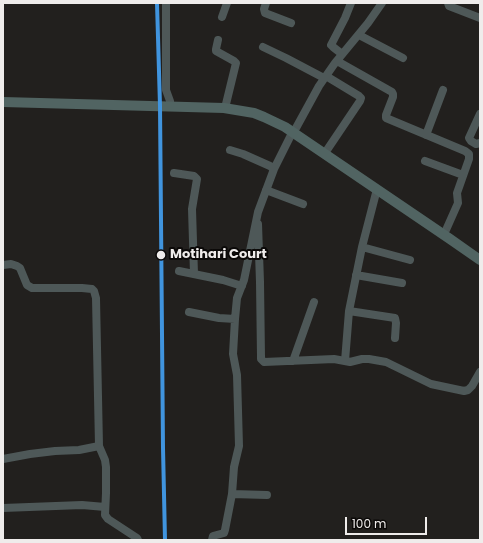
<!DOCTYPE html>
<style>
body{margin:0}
#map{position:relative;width:483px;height:543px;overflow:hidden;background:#22201e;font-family:Poppins,sans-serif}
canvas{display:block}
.frame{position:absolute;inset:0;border:4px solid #efeceb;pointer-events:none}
.scale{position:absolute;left:345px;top:517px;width:82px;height:18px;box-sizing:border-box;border:2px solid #efeceb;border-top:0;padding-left:5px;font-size:12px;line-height:14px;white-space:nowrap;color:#efeceb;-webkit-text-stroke:3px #0b0908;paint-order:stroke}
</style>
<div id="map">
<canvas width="483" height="543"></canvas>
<div class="frame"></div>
<div class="scale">100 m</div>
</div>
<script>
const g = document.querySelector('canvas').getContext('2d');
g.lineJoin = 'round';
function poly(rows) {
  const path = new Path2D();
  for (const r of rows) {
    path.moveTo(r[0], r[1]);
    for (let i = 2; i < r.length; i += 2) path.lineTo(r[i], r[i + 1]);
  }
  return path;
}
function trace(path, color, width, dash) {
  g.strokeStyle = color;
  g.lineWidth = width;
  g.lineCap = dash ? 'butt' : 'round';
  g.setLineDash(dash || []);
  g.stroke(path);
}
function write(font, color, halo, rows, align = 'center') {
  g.font = font + ' Poppins,sans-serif';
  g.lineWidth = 4;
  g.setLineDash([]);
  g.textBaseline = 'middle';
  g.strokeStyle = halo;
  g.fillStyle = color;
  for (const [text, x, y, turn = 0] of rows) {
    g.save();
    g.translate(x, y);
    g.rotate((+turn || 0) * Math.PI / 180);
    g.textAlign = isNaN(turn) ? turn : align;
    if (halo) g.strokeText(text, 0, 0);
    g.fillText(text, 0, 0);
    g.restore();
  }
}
trace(poly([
 [166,3,166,90,170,101],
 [266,3,264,9,265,13,291,23],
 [448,3,449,6,480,18],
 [222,17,227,3],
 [359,35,403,58],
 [218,40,216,49,216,51,234,61,236,63,226,104],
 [263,47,286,58,324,78],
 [342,54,333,47,331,45,345,18,351,3],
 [337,61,392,92,393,94,393,97,386,115,386,118,465,151,469,154,469,159,457,193,458,203,446,230],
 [326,76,359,96,361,98,360,101,327,150],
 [480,114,469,138,471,141,476,144,480,143],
 [426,135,443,90],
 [230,150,243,154,270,166,274,169],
 [425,161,463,175],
 [174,173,194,176,197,179,192,209,194,274],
 [266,190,303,204],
 [258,224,260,282,261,357,261,359,264,362,334,359,350,362,362,359,369,359,386,362,431,384,464,391,468,390,472,386,480,372],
 [362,247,410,260],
 [3,265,11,264,17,266,20,268,27,285,32,288,82,288,92,289,94,291,96,298,99,446,79,450,55,451,30,454,3,459],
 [179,271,223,280,242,286],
 [356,275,402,283],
 [349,311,395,318,396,323,395,338],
 [189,312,219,318,235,319],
 [293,361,314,302],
 [345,361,349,311,362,247,377,189],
 [99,446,105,460,106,467,106,493,105,515,108,519,137,538,138,540],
 [232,494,267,495],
 [3,508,82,505,105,507],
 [212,540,213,536,224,533,225,530,232,494,234,467,239,446,237,375,233,354,235,319,237,298,244,280,258,212,274,169,292,133,296,128,319,86,335,63,368,23,382,3]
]), '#4e5858', 8);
trace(poly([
 [3,102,224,108,254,113,264,117,285,127,450,239,480,260]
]), '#516462', 10);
trace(poly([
 [157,3,160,106,163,448,165,540]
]), '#4094de', 4);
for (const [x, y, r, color] of [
 [161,255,5,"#efeceb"]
]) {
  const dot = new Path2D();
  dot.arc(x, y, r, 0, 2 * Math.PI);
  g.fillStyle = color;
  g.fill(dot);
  trace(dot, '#0b0908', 1.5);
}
write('bold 13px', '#efeceb', '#0b0908', [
 ["Motihari Court",170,255]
], 'left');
</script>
